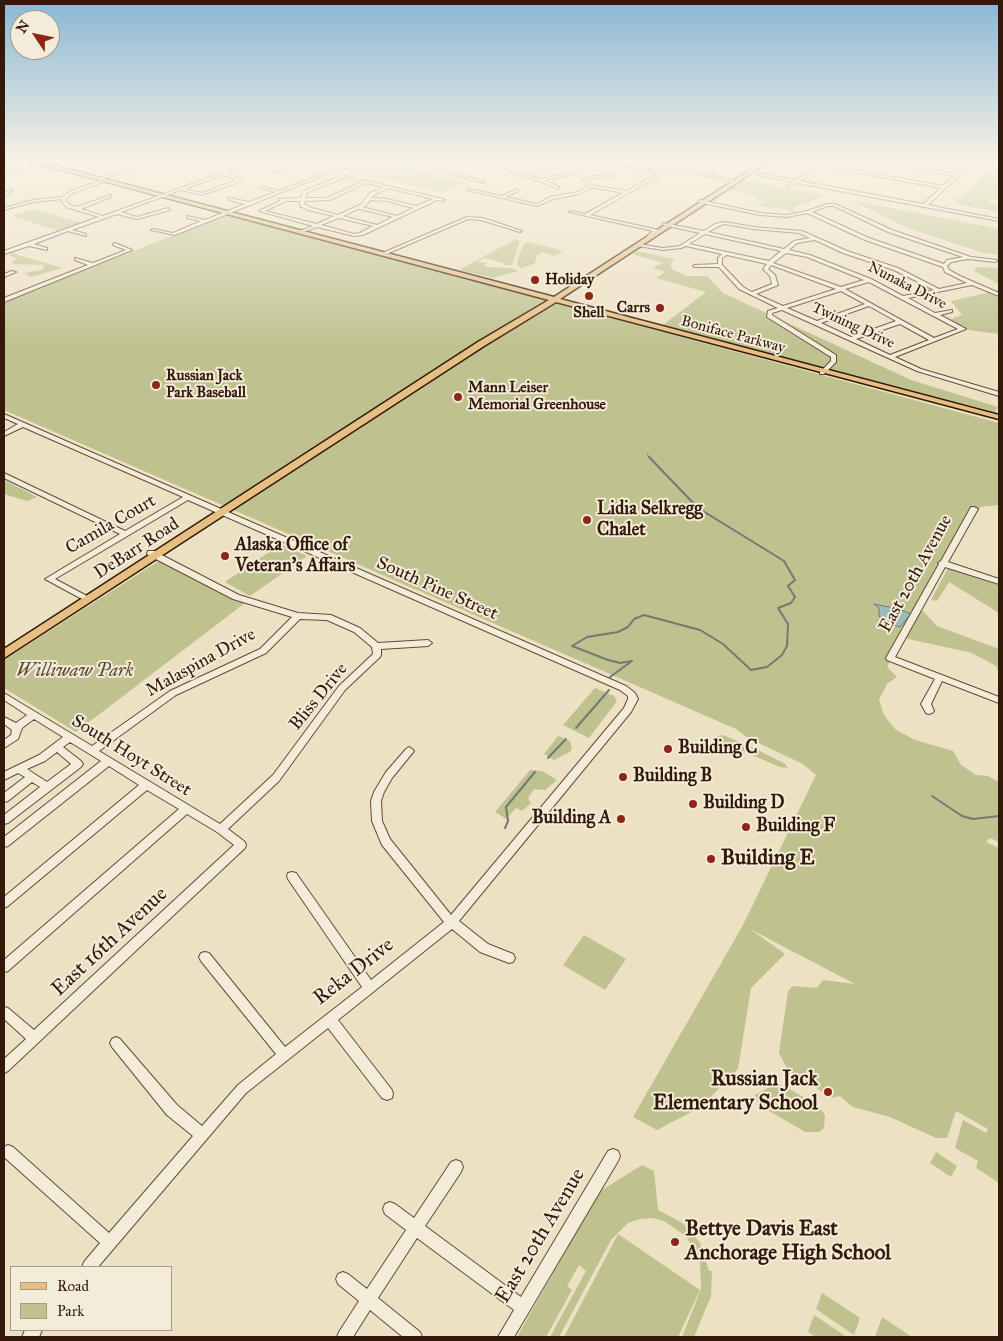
<!DOCTYPE html>
<style>
body{margin:0}
#map{position:relative;width:1003px;height:1341px;overflow:hidden;background:#ede1c4;font-family:"IM FELL Great Primer",serif}
canvas{display:block}
.frame{position:absolute;inset:0;border:5px solid #34190b;pointer-events:none}
.legend{position:absolute;left:10px;top:1266px;width:162px;height:65px;box-sizing:border-box;background:#f3ecd9;border:1px solid #a79887;margin:0;padding:6px 9px;list-style:none;font-size:15px;color:#34190b}
.legend li{display:flex;align-items:center;gap:10px;height:25px}
.legend b{width:25px;border:1px solid #a79887}
.north{position:absolute;left:10px;top:10px;width:50px;height:50px;box-sizing:border-box;background:#f3ecd9;border:1px solid #a79887;border-radius:50%;rotate:304deg;font-size:14px;font-weight:700;line-height:20px;text-align:center;color:#34190b}
.north::after{content:'';display:block;margin:auto;width:18px;height:22px;background:#8f2418;clip-path:polygon(50% 0,100% 100%,50% 72%,0 100%)}
</style>
<div id="map">
<canvas width="1003" height="1341"></canvas>
<div class="frame"></div>
<ul class="legend">
<li><b style="height:6px;background:#e6c082"></b>Road</li>
<li><b style="height:14px;background:#bfc18f"></b>Park</li>
</ul>
<div class="north">N</div>
</div>
<script>
const g = document.querySelector('canvas').getContext('2d');
g.lineJoin = 'round';
function fillPath(path, color) {
  g.fillStyle = color;
  g.fill(path, 'evenodd');
}
function poly(rows) {
  const path = new Path2D();
  for (const r of rows) {
    path.moveTo(r[0], r[1]);
    for (let i = 2; i < r.length; i += 2) path.lineTo(r[i], r[i + 1]);
  }
  return path;
}
function trace(path, color, width, dash) {
  g.strokeStyle = color;
  g.lineWidth = width;
  g.lineCap = dash ? 'butt' : 'round';
  g.setLineDash(dash || []);
  g.stroke(path);
}
function write(font, color, halo, rows, align = 'center') {
  g.font = font + ' "IM FELL Great Primer",serif';
  g.lineWidth = 4;
  g.setLineDash([]);
  g.textBaseline = 'middle';
  g.strokeStyle = halo;
  g.fillStyle = color;
  for (const [text, x, y, turn = 0] of rows) {
    g.save();
    g.translate(x, y);
    g.rotate((+turn || 0) * Math.PI / 180);
    g.textAlign = isNaN(turn) ? turn : align;
    if (halo) g.strokeText(text, 0, 0);
    g.fillText(text, 0, 0);
    g.restore();
  }
}
fillPath(poly([
 [362,161,404,161,430,175,462,183,441,192,342,169],
 [535,161,547,161,550,164,552,162,547,161,568,161,561,165,563,168,543,173,534,172,536,167,530,164],
 [986,173,999,176,999,199,986,201,999,206,999,212,955,204,959,199,941,196,960,198,966,192,962,190,968,191],
 [745,180,790,189,826,195,792,208,799,214,795,214,787,209,758,206,763,202,749,194,731,190],
 [851,200,999,229,999,284,974,271,977,267,999,268,999,255,981,252,905,227],
 [34,209,81,223,59,231,12,216],
 [227,214,999,423,999,505,980,507,921,609,937,626,999,649,999,672,996,666,972,653,904,638,887,667,897,677,887,684,879,700,884,715,895,729,915,740,953,751,961,765,976,775,988,776,999,782,999,842,990,838,986,842,999,848,999,1183,976,1168,978,1161,955,1148,963,1120,986,1133,988,1129,956,1111,947,1138,936,1138,890,1117,853,1107,840,1096,832,1098,788,1070,779,1053,788,991,793,986,817,988,823,980,855,984,750,929,785,954,751,988,738,1069,701,1107,657,1130,633,1117,743,925,816,775,803,764,748,738,736,729,4,410,4,302],
 [516,239,520,242,512,265,504,265,504,263,486,258,477,262,488,263,484,265,487,267,512,268,518,271,493,278,459,270],
 [528,242,563,251,554,256,542,252,537,255,535,263,522,268,518,266,517,260,524,244],
 [637,251,674,259,670,265,672,269,686,276,707,276,723,293,911,380,998,407,995,412,663,325,706,292,656,278,665,272,653,268,662,263,633,254],
 [12,252,18,255,62,268,31,277,24,273,42,270,45,265,13,264,12,261,18,259,9,255],
 [999,290,999,334,969,330,955,324,951,319,962,315,951,301],
 [4,480,37,497,27,501,4,494],
 [281,544,307,556,250,596,225,582],
 [159,561,245,603,76,732,4,688,4,660],
 [948,568,999,585,999,613,949,582,937,601,931,600],
 [595,688,614,696,617,701,589,738,563,725],
 [723,735,754,748,785,764,788,768,780,767,712,738],
 [558,736,570,741,572,748,570,752,554,760,544,754],
 [530,770,542,771,557,780,545,790,534,789,528,798,531,803,522,811,516,808,506,819,495,812],
 [584,935,626,959,605,990,563,965],
 [775,1084,786,1087,817,1105,825,1115,824,1128,819,1132,805,1132,759,1105,755,1095],
 [936,1152,957,1166,951,1177,930,1163],
 [642,1165,654,1171,658,1210,681,1222,691,1231,700,1243,709,1271,712,1271,711,1296,694,1337,682,1337,701,1289,700,1261,686,1236,664,1221,652,1218,640,1219,628,1223,611,1240,559,1337,550,1337,586,1271,579,1265,567,1286,572,1290,546,1337,517,1337,599,1192],
 [618,1234,700,1290,678,1337,564,1337],
 [822,1293,860,1318,854,1335,816,1309],
 [814,1315,847,1337,816,1337,808,1332],
 [882,1317,912,1337,875,1337]
]), '#bfc18f');
const water = poly([
 [874,604,899,609,911,614,900,627,893,625,891,622,882,620,879,616,879,608,874,604]
]);
fillPath(water, '#9abcb9');
trace(water, '#717b73', 1);
trace(poly([
 [647,454,650,458]
]), '#717b73', 1);
trace(poly([
 [610,677,632,661,620,663,608,660,572,646,587,637,618,632,628,627,634,619,644,615,700,630,723,644,751,670,767,667,782,655,787,646,788,624,778,608,791,603,795,597,788,586,795,580,784,561,698,508,649,457],
 [576,728,609,690],
 [548,758,566,739],
 [932,796,962,816,973,819,999,816],
 [505,828,508,821,506,807,535,772]
]), '#717b73', 2);
const minor = poly([
 [11,161,16,161,28,165,42,161,48,161,4,175,4,173,24,167,11,161],
 [148,161,154,161,100,180,97,179,148,161],
 [255,161,260,161,226,174,242,179,242,181,202,195,181,190,121,212,137,217,168,208,170,210,137,219,117,214,72,230,86,234,86,236,68,231,34,244,47,248,47,250,29,246,4,254,4,251,99,217,66,207,62,202,62,199,33,202,4,210,4,208,33,200,63,197,71,191,105,179,106,181,73,193,66,198,66,202,70,205,77,207,111,195,111,197,81,209,103,216,255,161],
 [222,175,237,180,202,193,185,189,222,175],
 [303,161,309,161,277,173,274,172,303,161],
 [355,161,360,161,175,235,151,230,153,229,173,233,201,221,187,218,187,216,205,220,245,204,229,200,229,198,249,202,276,192,261,188,261,186,279,191,355,161],
 [420,161,425,161,443,169,485,182,482,183,441,171,420,161],
 [462,161,469,161,483,165,481,166,462,161],
 [580,161,584,161,579,168,585,177,610,175,612,176,587,179,591,185,627,191,658,173,601,161,608,161,661,172,669,167,647,161,654,161,740,182,738,183,673,168,590,215,659,230,659,232,649,237,647,236,653,231,569,212,571,211,585,214,623,193,591,187,580,194,553,199,537,206,467,190,469,189,502,196,517,189,518,191,506,197,537,204,550,197,578,192,588,186,579,173,545,180,559,187,558,189,540,181,511,173,511,171,541,179,577,171,575,168,580,161],
 [727,161,735,161,758,166,756,167,727,161],
 [799,161,807,161,943,186,954,176,875,161,883,161,956,174,967,164,953,161,974,161,928,205,999,219,999,221,797,183,788,188,787,186,793,182,745,172,747,171,796,180,818,165,799,161],
 [822,166,941,188,923,204,800,181,822,166],
 [337,174,443,199,445,200,443,201,437,200,363,235,354,236,317,227,300,233,300,231,313,226,259,211,280,201,278,199,301,198,303,191,339,177,336,176,337,174],
 [344,178,362,182,327,198,305,198,306,193,344,178],
 [366,183,384,187,370,193,362,204,338,215,312,208,304,204,305,201,330,200,366,183],
 [388,188,433,199,416,206,387,199,371,198,374,195,388,188],
 [370,200,387,201,413,208,397,216,362,207,366,206,370,200],
 [286,201,300,201,300,206,308,210,334,216,317,224,265,211,286,201],
 [358,209,359,209,393,217,377,225,343,216,358,209],
 [339,218,373,226,360,233,354,234,321,225,339,218],
 [9,190,12,191,4,196,4,193,9,190],
 [700,200,760,213,787,215,807,211,827,204,835,204,892,230,971,257,997,260,997,261,995,262,968,259,951,262,947,266,949,270,960,276,999,293,999,296,972,285,908,298,935,313,952,310,952,312,940,315,966,329,895,357,921,369,999,392,999,396,917,371,782,310,772,313,772,315,836,355,836,362,824,374,820,374,820,372,831,361,831,357,767,317,768,311,778,308,739,289,719,267,695,267,693,266,695,265,718,264,718,258,722,254,686,246,681,248,663,250,638,246,638,244,663,248,680,246,700,233,663,225,663,223,704,231,715,224,725,222,753,227,802,231,847,251,898,268,939,289,967,283,945,272,943,267,865,240,807,213,787,217,760,215,698,202,700,200],
 [828,206,834,206,888,232,963,257,947,260,944,264,869,238,812,212,828,206],
 [725,224,753,229,799,233,810,238,794,241,784,249,708,232,719,226,725,224],
 [705,234,781,251,769,261,689,244,705,234],
 [815,240,843,253,894,270,934,290,903,296,871,279,810,255,789,250,797,243,815,240],
 [786,253,807,257,864,280,841,287,773,263,786,253],
 [727,255,767,264,763,269,770,276,772,284,752,292,743,287,722,265,722,258,727,255],
 [771,265,836,289,783,306,756,294,778,285,775,275,768,269,771,265],
 [869,282,958,329,934,338,845,289,869,282],
 [841,291,865,304,817,321,787,308,841,291],
 [869,306,896,321,851,337,821,323,869,306],
 [900,324,929,340,890,355,856,339,900,324],
 [467,217,483,218,522,231,520,232,481,220,468,219,384,255,380,254,467,217],
 [115,243,132,250,4,302,4,298,88,265,75,260,75,258,93,263,126,250,113,245,113,244,115,243],
 [12,271,16,272,4,277,4,274,12,271],
 [4,414,626,686,635,693,638,699,631,712,459,921,488,944,513,954,515,958,513,962,509,963,480,952,452,929,338,1020,392,1090,393,1094,392,1098,387,1100,382,1098,328,1028,246,1093,98,1267,82,1267,84,1262,100,1243,4,1157,4,1147,8,1145,13,1147,109,1233,193,1136,167,1115,112,1047,110,1043,112,1039,116,1037,120,1039,177,1105,202,1126,238,1085,276,1054,201,961,199,957,201,953,205,952,209,953,285,1047,362,987,288,879,287,876,288,873,292,872,296,873,371,980,444,922,382,845,372,821,371,801,374,792,386,772,406,749,409,747,412,749,414,751,392,778,384,792,381,801,382,821,390,839,451,915,624,708,628,699,628,696,620,690,188,500,55,579,87,596,83,599,80,598,45,579,120,534,4,478,4,473,125,531,183,497,23,427,4,436,4,432,18,424,4,418,4,414],
 [971,507,974,507,978,509,948,562,999,579,999,584,945,567,895,657,999,697,999,703,942,681,931,704,934,711,932,713,929,714,926,713,921,704,935,679,887,660,886,658,939,564,938,563,941,561,971,507],
 [148,551,154,551,239,595,298,613,331,615,360,628,378,643,428,640,432,643,428,646,381,649,381,655,380,657,345,690,279,781,228,829,245,842,246,845,245,848,8,1071,4,1073,4,1059,26,1039,4,1019,4,1007,8,1008,34,1030,234,845,217,832,187,814,8,971,4,972,4,960,179,809,147,790,8,906,4,908,4,897,139,785,109,766,8,846,4,847,4,837,101,761,70,742,63,747,81,761,83,764,81,767,8,823,4,824,4,815,40,787,32,782,8,801,4,802,4,793,25,777,18,773,4,780,4,772,39,755,63,737,34,719,22,728,18,739,4,748,4,740,11,735,12,730,4,724,4,717,16,723,27,715,4,700,4,693,92,746,170,691,260,649,292,617,233,599,148,555,147,553,148,551],
 [300,619,327,620,354,632,372,647,373,654,339,686,273,775,220,824,99,751,176,695,266,653,300,619],
 [57,752,71,764,47,782,27,769,45,761,57,752],
 [613,1149,618,1151,620,1156,618,1161,514,1337,498,1337,514,1310,417,1238,378,1298,420,1332,422,1337,403,1337,370,1310,353,1337,337,1337,339,1332,359,1301,338,1284,336,1279,338,1274,343,1272,348,1274,367,1289,406,1230,385,1214,383,1209,385,1204,390,1202,395,1204,414,1218,451,1162,456,1160,461,1162,463,1167,461,1172,425,1226,521,1297,608,1151,613,1149],
 [25,1330,42,1330,39,1337,22,1337,25,1330]
]);
const major = poly([
 [28,161,37,161,554,297,762,162,766,162,766,164,560,299,999,415,999,419,556,302,484,346,4,658,4,649,478,342,549,300,28,161]
]);
trace(minor, '#624b39', 2);
trace(major, '#34190b', 3);
fillPath(minor, '#f3ecd9');
fillPath(major, '#e6c082');
const sky = g.createLinearGradient(0, 0, 0, 349);
sky.addColorStop(0, '#89b7d5');
sky.addColorStop(0.46, '#f7f2e4');
sky.addColorStop(1, '#f7f2e400');
g.fillStyle = sky;
g.fillRect(0, 0, 1003, 349);
for (const [x, y, r, color] of [
 [535,280,5,"#8f2418"],
 [589,296,5,"#8f2418"],
 [660,308,5,"#8f2418"],
 [156,385,5,"#8f2418"],
 [458,397,5,"#8f2418"],
 [587,520,5,"#8f2418"],
 [225,556,5,"#8f2418"],
 [668,749,5,"#8f2418"],
 [623,777,5,"#8f2418"],
 [693,804,5,"#8f2418"],
 [621,819,5,"#8f2418"],
 [746,827,5,"#8f2418"],
 [711,859,5,"#8f2418"],
 [828,1092,5,"#8f2418"],
 [675,1242,5,"#8f2418"]
]) {
  const dot = new Path2D();
  dot.arc(x, y, r, 0, 2 * Math.PI);
  g.fillStyle = color;
  g.fill(dot);
  trace(dot, '#f3ecd9', 2);
}
write('bold 15px', '#34190b', '#f3ecd9', [
 ["Holiday",545,280],
 ["Carrs",650,308,"right"],
 ["Shell",589,313,"center"],
 ["Russian Jack",166,376],
 ["Park Baseball",166,393],
 ["Mann Leiser",468,388],
 ["Memorial Greenhouse",468,405]
], 'left');
write('15px', '#34190b', '#f3ecd9', [
 ["Nunaka Drive",907,286,27],
 ["Twining Drive",853,326,25],
 ["Boniface Parkway",733,335,15]
]);
write('bold 18px', '#34190b', '#f3ecd9', [
 ["Lidia Selkregg",597,510],
 ["Chalet",597,531],
 ["Alaska Office of",235,546],
 ["Veteran's Affairs",235,567],
 ["Building C",678,749],
 ["Building B",633,777],
 ["Building D",703,804],
 ["Building A",611,819,"right"],
 ["Building F",756,827]
], 'left');
write('18px', '#34190b', '#f3ecd9', [
 ["Camila Court",111,525,-30],
 ["DeBarr Road",137,549,-33],
 ["East 20th Avenue",916,574,-61],
 ["South Pine Street",437,589,24],
 ["Malaspina Drive",201,663,-29],
 ["Bliss Drive",319,697,-51],
 ["South Hoyt Street",131,756,32]
]);
write('italic 18px', '#5e4b33', '#f3ecd9', [
 ["Williwaw Park",75,672]
]);
write('bold 21px', '#34190b', '#f3ecd9', [
 ["Building E",721,859],
 ["Russian Jack",818,1080,"right"],
 ["Elementary School",818,1104,"right"],
 ["Bettye Davis East",685,1230],
 ["Anchorage High School",685,1254]
], 'left');
write('21px', '#34190b', '#f3ecd9', [
 ["East 16th Avenue",110,942,-43],
 ["Reka Drive",354,972,-38],
 ["East 20th Avenue",541,1236,-59]
]);
</script>
